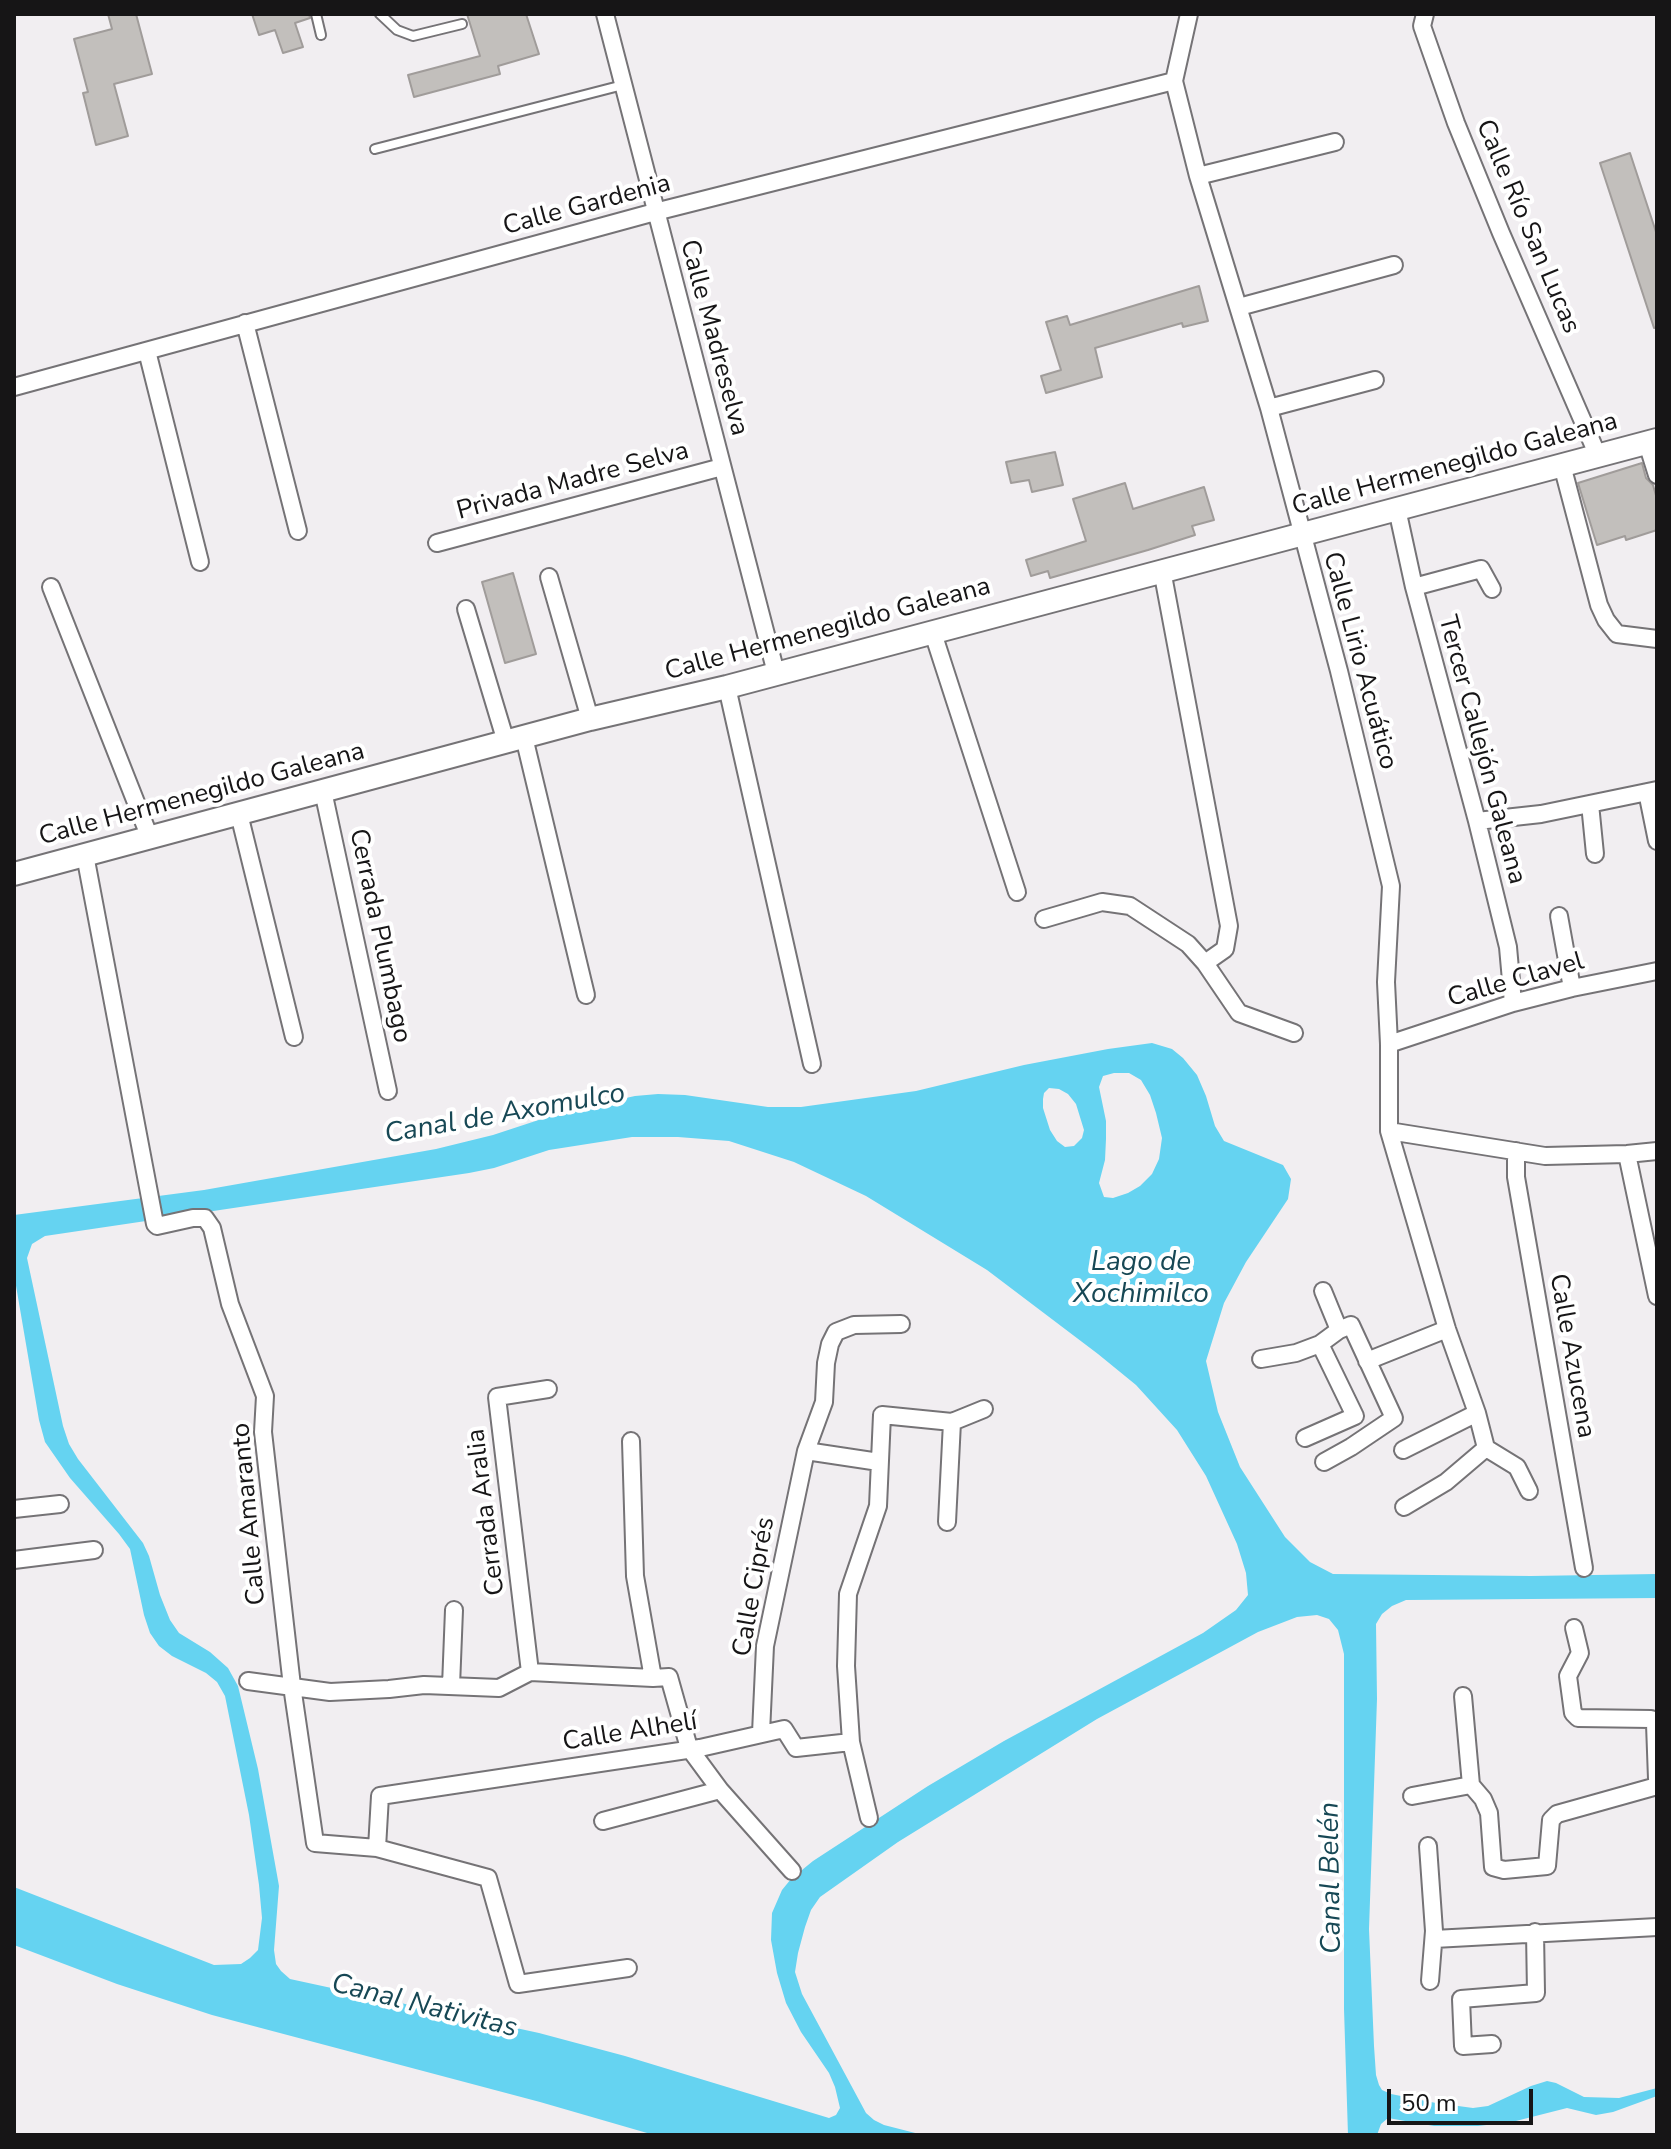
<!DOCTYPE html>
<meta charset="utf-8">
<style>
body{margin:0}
#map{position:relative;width:1671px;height:2149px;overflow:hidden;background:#f1eef1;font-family:"Nunito Sans",sans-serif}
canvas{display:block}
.frame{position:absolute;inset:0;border:16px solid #161516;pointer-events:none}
.scale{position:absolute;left:1387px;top:2089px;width:146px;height:36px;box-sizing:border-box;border:4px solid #161516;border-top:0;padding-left:10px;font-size:24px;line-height:28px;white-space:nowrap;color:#161516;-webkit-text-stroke:6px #fff;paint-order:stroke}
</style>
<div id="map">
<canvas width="1671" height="2149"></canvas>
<div class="frame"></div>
<div class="scale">50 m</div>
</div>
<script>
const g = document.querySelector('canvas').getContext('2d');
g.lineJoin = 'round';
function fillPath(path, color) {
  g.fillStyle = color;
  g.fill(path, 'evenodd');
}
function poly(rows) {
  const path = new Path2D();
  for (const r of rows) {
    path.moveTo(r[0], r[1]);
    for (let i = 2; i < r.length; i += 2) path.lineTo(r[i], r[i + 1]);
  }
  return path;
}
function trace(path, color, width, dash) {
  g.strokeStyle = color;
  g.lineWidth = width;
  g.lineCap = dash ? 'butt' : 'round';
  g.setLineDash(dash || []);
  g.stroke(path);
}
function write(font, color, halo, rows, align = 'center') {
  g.font = font + ' "Nunito Sans",sans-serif';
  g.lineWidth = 8;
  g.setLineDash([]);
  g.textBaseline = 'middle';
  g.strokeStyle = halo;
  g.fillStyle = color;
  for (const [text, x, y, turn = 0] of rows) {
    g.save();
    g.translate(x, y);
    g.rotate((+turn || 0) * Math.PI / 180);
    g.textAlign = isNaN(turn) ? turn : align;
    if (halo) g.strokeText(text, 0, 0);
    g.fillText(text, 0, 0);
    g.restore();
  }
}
fillPath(poly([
 [1152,1043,1172,1049,1183,1058,1197,1075,1206,1096,1215,1126,1224,1141,1283,1165,1291,1179,1288,1199,1246,1262,1224,1303,1206,1361,1218,1412,1240,1467,1285,1537,1310,1562,1333,1574,1531,1576,1657,1574,1657,1598,1406,1600,1392,1606,1382,1614,1376,1624,1377,1699,1369,1929,1374,2046,1376,2075,1379,2085,1382,2090,1391,2094,1436,2103,1473,2108,1488,2106,1531,2086,1547,2081,1556,2083,1584,2097,1619,2098,1657,2088,1657,2096,1613,2112,1596,2115,1567,2108,1512,2122,1478,2126,1434,2126,1388,2118,1381,2124,1377,2135,1348,2135,1344,2009,1344,1654,1338,1630,1329,1619,1317,1615,1297,1617,1258,1632,1097,1719,898,1842,820,1897,811,1910,805,1927,798,1953,795,1972,802,1994,866,2113,874,2120,884,2125,923,2135,654,2135,540,2102,212,2015,117,1984,14,1945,14,1887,214,1965,241,1964,250,1958,258,1950,262,1918,259,1885,249,1815,225,1696,217,1682,206,1673,172,1656,159,1646,150,1633,144,1615,130,1549,119,1534,70,1478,45,1442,39,1420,14,1274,14,1215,204,1190,436,1149,493,1135,566,1111,635,1096,658,1094,685,1095,768,1107,801,1107,916,1091,1024,1065,1108,1049],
 [1114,1073,1129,1073,1141,1080,1150,1095,1156,1113,1162,1138,1159,1159,1152,1174,1140,1186,1128,1193,1113,1198,1104,1197,1099,1183,1105,1160,1106,1139,1106,1121,1099,1087,1103,1076],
 [1049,1088,1059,1089,1068,1094,1076,1104,1084,1130,1082,1138,1074,1146,1065,1147,1057,1141,1050,1130,1043,1108,1043,1099,1044,1093],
 [632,1137,678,1137,729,1141,794,1162,866,1196,987,1270,1098,1354,1136,1385,1177,1430,1206,1476,1237,1544,1246,1573,1248,1595,1236,1610,1203,1633,1004,1741,928,1786,813,1861,791,1879,782,1890,772,1913,771,1940,777,1973,786,2003,801,2032,829,2073,835,2087,840,2108,836,2115,829,2118,625,2056,539,2033,290,1979,281,1971,276,1964,274,1950,279,1886,258,1769,238,1686,228,1668,210,1652,179,1633,170,1620,160,1595,149,1556,143,1543,78,1459,69,1444,63,1426,27,1258,32,1244,45,1236,469,1173,494,1168,549,1150]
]), '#65d3f1');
const building = poly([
 [108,14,136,14,152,74,114,84,128,136,96,145,83,93,88,92,74,39,112,29,108,14],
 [252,14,309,14,310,18,295,23,303,47,283,53,275,30,259,35,252,14],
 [467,14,526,14,539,54,498,66,500,74,414,97,408,75,480,56,467,14],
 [1630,153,1657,235,1657,327,1654,328,1600,163,1630,153],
 [1199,286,1208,321,1183,327,1182,323,1095,348,1102,377,1046,393,1041,376,1061,370,1046,322,1067,316,1070,325,1199,286],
 [1055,452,1063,485,1032,492,1029,480,1011,483,1006,462,1055,452],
 [1642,463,1646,478,1653,485,1657,499,1657,530,1626,540,1625,536,1597,545,1578,483,1642,463],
 [1125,483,1133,509,1204,487,1214,520,1192,526,1195,535,1148,550,1050,578,1048,571,1031,576,1026,560,1086,541,1073,499,1125,483],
 [513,573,536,654,505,663,482,582,513,573]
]);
fillPath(building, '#c2bfbc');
trace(building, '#a09c9a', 2);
const service = poly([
 [316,14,321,35],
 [380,14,397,30,413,36,462,24],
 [375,149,623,85]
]);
const minor = poly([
 [605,14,776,673],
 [1189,14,1174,81,1198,176,1269,408,1339,671,1391,886,1386,982,1389,1044,1389,1131,1447,1329,1477,1413,1486,1448,1517,1467,1529,1491],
 [1425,14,1422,26,1456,123,1501,233,1598,456],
 [1198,176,1335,142],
 [1239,307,1394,265],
 [245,323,298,531],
 [147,351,200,562],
 [14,387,655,212,1174,81],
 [1269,408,1375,380],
 [1647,443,1657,475],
 [1562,465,1599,605,1606,620,1617,634,1657,639],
 [1397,509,1414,587,1477,821,1508,947,1513,1003],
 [437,543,722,467],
 [1162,570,1229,926,1225,949,1205,963],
 [549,577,590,719],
 [51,587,150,838],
 [1414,587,1481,569,1492,589],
 [466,609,506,742],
 [933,633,1017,892],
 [727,687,812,1064],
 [524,737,586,995],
 [323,791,388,1091],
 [1647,792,1657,841],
 [1590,804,1595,854],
 [239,814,294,1037],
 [1477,821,1541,814,1657,790],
 [85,855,155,1224,157,1226,193,1218,205,1218,212,1228,230,1304,265,1396,263,1432,292,1686,315,1843,377,1848,488,1878,518,1984,628,1968],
 [1559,916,1572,988],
 [1044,919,1102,902,1130,906,1188,944,1205,963,1239,1013,1294,1033],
 [1389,1044,1513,1003,1572,988,1657,971],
 [1389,1131,1545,1156,1627,1154,1657,1151],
 [1516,1151,1516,1177,1584,1568],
 [1627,1154,1657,1296],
 [1323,1291,1339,1330],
 [1261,1359,1296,1353,1320,1344,1339,1330,1351,1325,1394,1418,1351,1447,1324,1462],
 [1367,1361,1447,1329],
 [1305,1438,1355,1416,1320,1344],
 [631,1441,635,1576,653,1678],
 [1403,1450,1477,1413],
 [806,1451,879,1462],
 [1404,1507,1446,1482,1486,1448],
 [14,1509,60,1504],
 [947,1522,952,1422],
 [14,1560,94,1550],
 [1574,1628,1580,1653,1568,1676,1573,1713,1578,1718,1651,1719,1655,1724,1657,1779],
 [530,1672,497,1397,548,1389],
 [248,1681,330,1692,389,1689,424,1685,499,1688,530,1672,653,1678,669,1677,689,1748,720,1790,792,1871],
 [451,1686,454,1610],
 [1463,1696,1471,1785],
 [761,1733,765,1646,806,1451,824,1402,826,1363,830,1344,836,1332,854,1325,901,1324],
 [1412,1796,1471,1785,1483,1799,1489,1813,1493,1867,1504,1870,1547,1866,1551,1820,1557,1814,1657,1786],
 [869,1818,851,1742,846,1666,848,1594,878,1506,882,1415,952,1422,984,1409],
 [603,1821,720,1790],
 [1428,1846,1434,1931,1430,1981],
 [377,1848,380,1796,700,1748,784,1729,796,1748,851,1742],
 [1434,1939,1657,1927],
 [1492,2044,1463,2046,1461,1999,1536,1993,1535,1932]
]);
const tertiary = poly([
 [14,874,590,719,727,687,1657,440]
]);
trace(service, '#757376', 12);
trace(minor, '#757376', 20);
trace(tertiary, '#757376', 26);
trace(service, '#fff', 8);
trace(minor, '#fff', 16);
trace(tertiary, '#fff', 22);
write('26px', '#161516', '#fff', [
 ["Calle Gardenia",587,206,-15],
 ["Calle Río San Lucas",1527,227,67],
 ["Calle Madreselva",713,338,75],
 ["Calle Hermenegildo Galeana",1455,465,-15],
 ["Privada Madre Selva",573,482,-15],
 ["Calle Hermenegildo Galeana",828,630,-15],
 ["Calle Lirio Acuático",1359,661,75],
 ["Tercer Callejón Galeana",1481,750,75],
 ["Calle Hermenegildo Galeana",202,795,-15],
 ["Cerrada Plumbago",379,936,78],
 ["Calle Clavel",1516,981,-16],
 ["Calle Azucena",1571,1356,80],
 ["Cerrada Aralia",487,1512,-97],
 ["Calle Amaranto",250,1514,-95],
 ["Calle Ciprés",755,1587,-80],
 ["Calle Alhelí",630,1733,-9]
]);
write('italic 28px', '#174855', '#fff', [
 ["Canal de Axomulco",505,1115,-10],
 ["Lago de",1141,1263],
 ["Xochimilco",1141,1295],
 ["Canal Belén",1332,1878,-91],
 ["Canal Nativitas",424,2007,14]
]);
</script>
